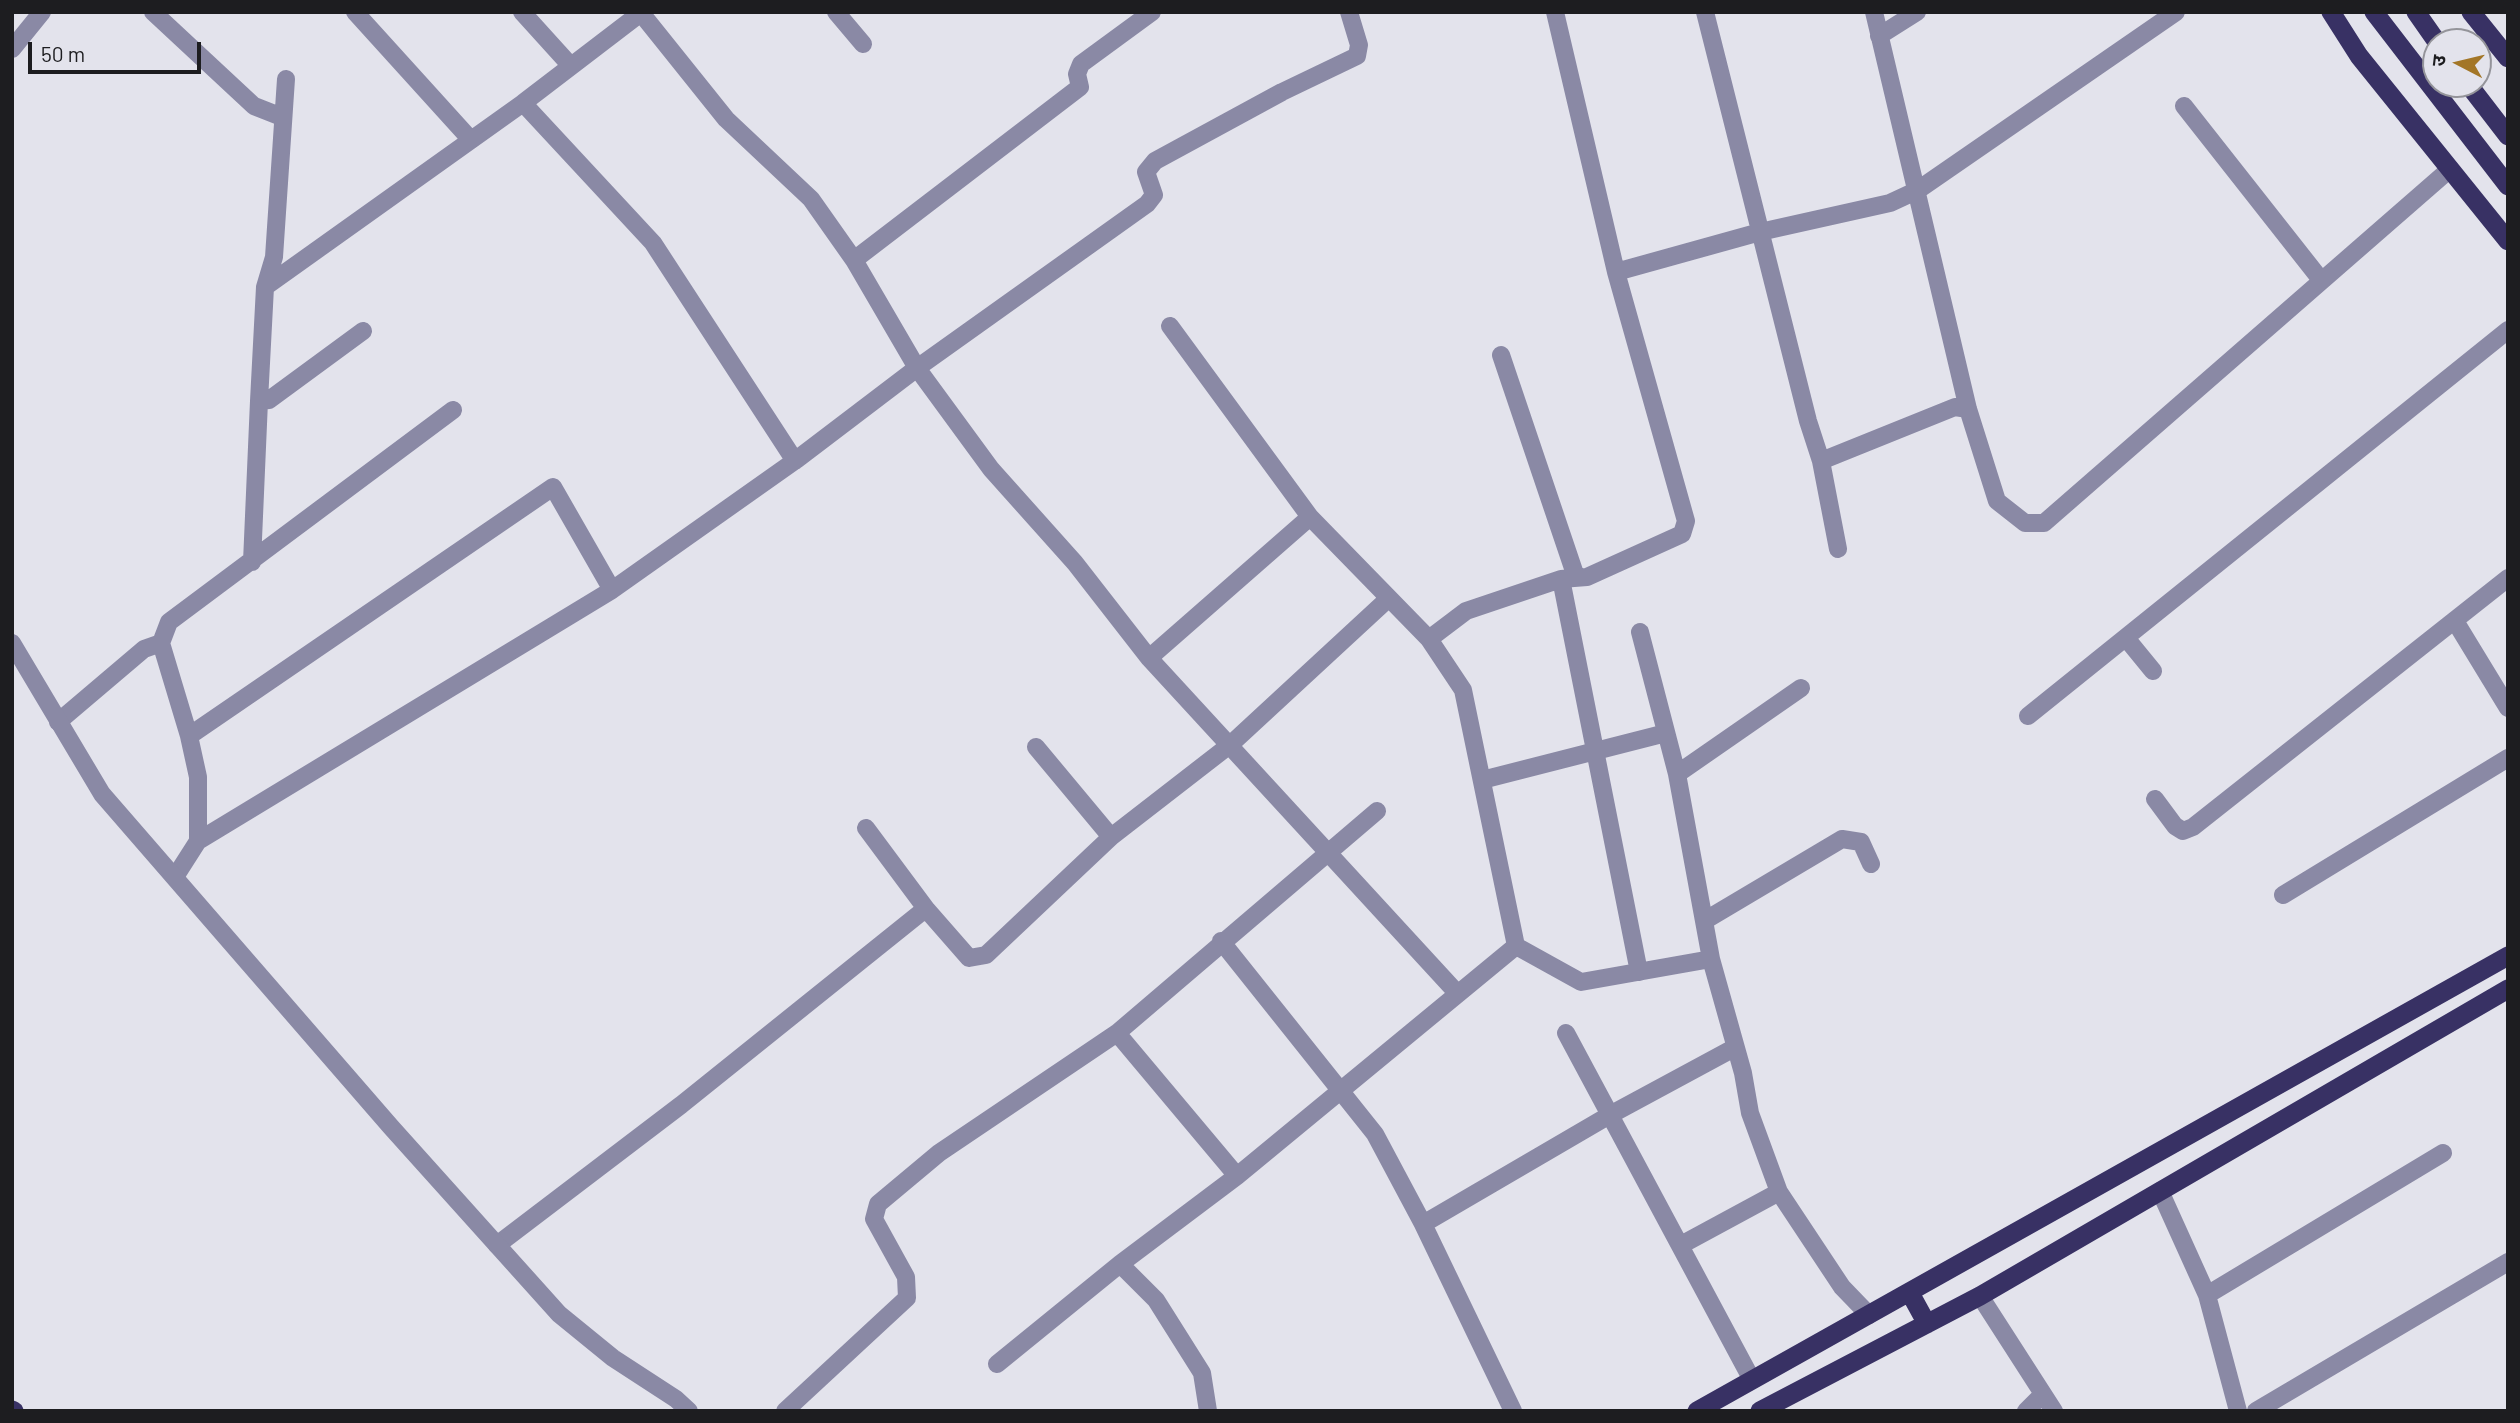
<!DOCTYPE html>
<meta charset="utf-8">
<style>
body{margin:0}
#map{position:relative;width:2520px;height:1423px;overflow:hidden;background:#e3e3ec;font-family:Barlow,"Noto Sans Devanagari",sans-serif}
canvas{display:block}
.frame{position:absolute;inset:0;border:14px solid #1d1d20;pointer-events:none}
.north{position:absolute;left:2422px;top:28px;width:70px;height:70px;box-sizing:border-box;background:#e3e3ec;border:2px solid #94949a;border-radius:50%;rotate:277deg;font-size:19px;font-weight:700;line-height:28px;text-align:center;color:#1d1d20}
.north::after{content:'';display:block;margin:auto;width:24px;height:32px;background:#a37627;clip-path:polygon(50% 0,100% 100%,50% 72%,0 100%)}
.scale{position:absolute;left:28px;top:42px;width:173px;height:32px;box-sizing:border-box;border:4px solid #1d1d20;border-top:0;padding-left:9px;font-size:21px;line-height:24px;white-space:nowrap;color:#1d1d20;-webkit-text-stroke:5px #e3e3ec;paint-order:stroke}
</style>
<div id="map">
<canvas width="2520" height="1423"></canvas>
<div class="frame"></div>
<div class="north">उ</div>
<div class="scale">50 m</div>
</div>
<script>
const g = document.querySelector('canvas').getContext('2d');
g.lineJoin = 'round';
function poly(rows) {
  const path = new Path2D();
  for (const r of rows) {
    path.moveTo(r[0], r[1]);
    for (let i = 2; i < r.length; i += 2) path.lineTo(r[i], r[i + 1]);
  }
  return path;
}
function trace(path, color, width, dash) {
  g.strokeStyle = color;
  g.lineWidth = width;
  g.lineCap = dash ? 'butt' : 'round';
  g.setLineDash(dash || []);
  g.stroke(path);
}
trace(poly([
 [153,12,254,106,282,117],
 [355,12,471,140],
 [522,12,570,65],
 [836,12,863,44],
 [1555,12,1616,272],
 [1705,12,1808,421,1821,461],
 [1874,12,1968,409,1997,501,2025,523,2044,523,2450,169],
 [641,13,726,119,811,199,854,260,917,368,991,469,1075,563,1149,658,1458,994],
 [1879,36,1917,12],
 [12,49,42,12],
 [286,79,274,257,265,287,259,401,269,400,363,331],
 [523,103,653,243,795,461],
 [2184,106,2321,280],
 [854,260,1080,87,1077,74,1081,64,1152,12],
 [265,287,523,103,642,12],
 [1170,326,1310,517,1429,639,1463,690,1516,946],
 [1501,355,1576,577],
 [1838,549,1821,461,1955,407,1968,409],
 [252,562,259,401],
 [1561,579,1639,972],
 [2455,621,2508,708],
 [1640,632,1677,774,1711,959,1743,1073,1750,1113,1779,1192,1842,1287,1869,1315],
 [2126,638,2153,671],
 [1429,639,1466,611,1561,579,1587,577,1682,534,1686,521,1616,272,1760,232,1890,203,1918,190,2176,12],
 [161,643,169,622,453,410],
 [1149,658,1310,517],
 [2028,716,2508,330],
 [58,722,144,649,161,643,189,736,198,777,198,841],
 [189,736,553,487,612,590],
 [1036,747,1111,837],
 [1677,774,1801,688],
 [1482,780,1666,733],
 [2155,799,2175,826,2183,831,2193,827,2508,578],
 [866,828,927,910],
 [175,877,198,841,612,590,796,460,917,368,1147,204,1154,195,1146,172,1155,161,1282,92,1357,56,1359,45,1349,12],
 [2283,895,2508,758],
 [1704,921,1842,839,1861,842,1871,864],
 [1221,941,1375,1134,1423,1224,1513,1411],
 [1117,1033,1237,1176],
 [1566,1033,1752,1380],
 [2160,1191,2207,1295,2238,1411],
 [1423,1224,1608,1116,1734,1048],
 [497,1245,681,1105,919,914,927,910,969,958,986,955,1111,837,1231,744,1389,598],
 [1681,1245,1779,1192],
 [1120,1264,1156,1300,1202,1373,1208,1411],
 [2207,1295,2443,1153],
 [1980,1296,2054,1411],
 [997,1364,1120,1264,1237,1176,1516,946,1581,982,1711,959],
 [785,1411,907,1298,906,1277,874,1219,878,1204,939,1153,1117,1033,1377,811],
 [2026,1411,2043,1394],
 [2256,1411,2508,1262]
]), '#8a89a5', 18);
trace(poly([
 [12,643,102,794,391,1127,559,1314,613,1358,676,1399,689,1411]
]), '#8a89a5', 18);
trace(poly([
 [2331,12,2359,56,2508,241],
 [2374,12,2508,186],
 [2416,12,2437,42],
 [2471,12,2508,58],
 [2468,84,2508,136],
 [1910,1293,1927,1324],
 [12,1410,14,1411],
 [1697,1411,2508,956],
 [1760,1411,1980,1296,2508,989]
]), '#383164', 19);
</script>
